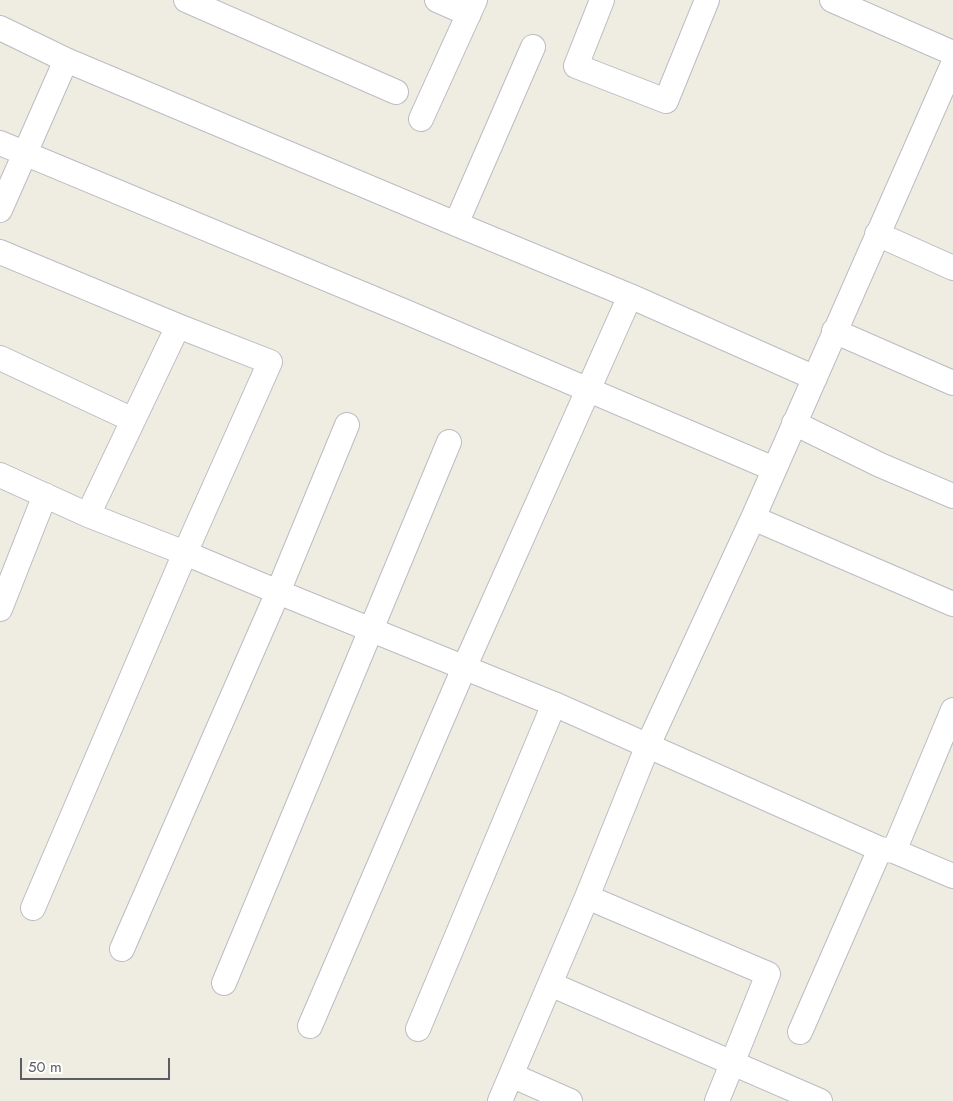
<!DOCTYPE html>
<style>
body{margin:0}
#map{position:relative;width:953px;height:1101px;overflow:hidden;background:#efede1;font-family:Jost,sans-serif}
canvas{display:block}
.scale{position:absolute;left:20px;top:1058px;width:150px;height:22px;box-sizing:border-box;border:2px solid #5a5e64;border-top:0;padding-left:6px;font-size:15px;line-height:18px;white-space:nowrap;color:#5a5e64;-webkit-text-stroke:4px #fff;paint-order:stroke}
</style>
<div id="map">
<canvas width="953" height="1101"></canvas>
<div class="scale">50 m</div>
</div>
<script>
const g = document.querySelector('canvas').getContext('2d');
g.lineJoin = 'round';
function poly(rows) {
  const path = new Path2D();
  for (const r of rows) {
    path.moveTo(r[0], r[1]);
    for (let i = 2; i < r.length; i += 2) path.lineTo(r[i], r[i + 1]);
  }
  return path;
}
function trace(path, color, width, dash) {
  g.strokeStyle = color;
  g.lineWidth = width;
  g.lineCap = dash ? 'butt' : 'round';
  g.setLineDash(dash || []);
  g.stroke(path);
}
const minor = poly([
 [186,0,396,92],
 [437,0,469,14],
 [602,0,576,66,666,101,707,0],
 [832,0,953,53],
 [0,28,66,60,456,224,630,296,815,378],
 [421,119,475,0],
 [0,143,406,312,774,469],
 [0,210,66,60],
 [456,224,533,47],
 [877,234,953,268],
 [0,252,178,326,270,362,185,553,33,908],
 [834,331,953,383],
 [0,358,133,420],
 [794,423,880,465,953,496],
 [0,475,88,515,185,553,278,592,554,704,880,849,894,851,953,876],
 [88,515,178,326],
 [753,518,953,604],
 [0,609,45,495],
 [894,851,953,710],
 [587,897,768,974,717,1101],
 [122,949,278,592,347,425],
 [224,983,449,442],
 [550,984,820,1101],
 [310,1026,464,668,630,296],
 [418,1029,554,704],
 [800,1032,880,849],
 [511,1075,570,1101],
 [500,1101,587,897,648,745,753,518,953,64]
]);
trace(minor, '#babcc2', 26);
trace(minor, '#fff', 24);
</script>
